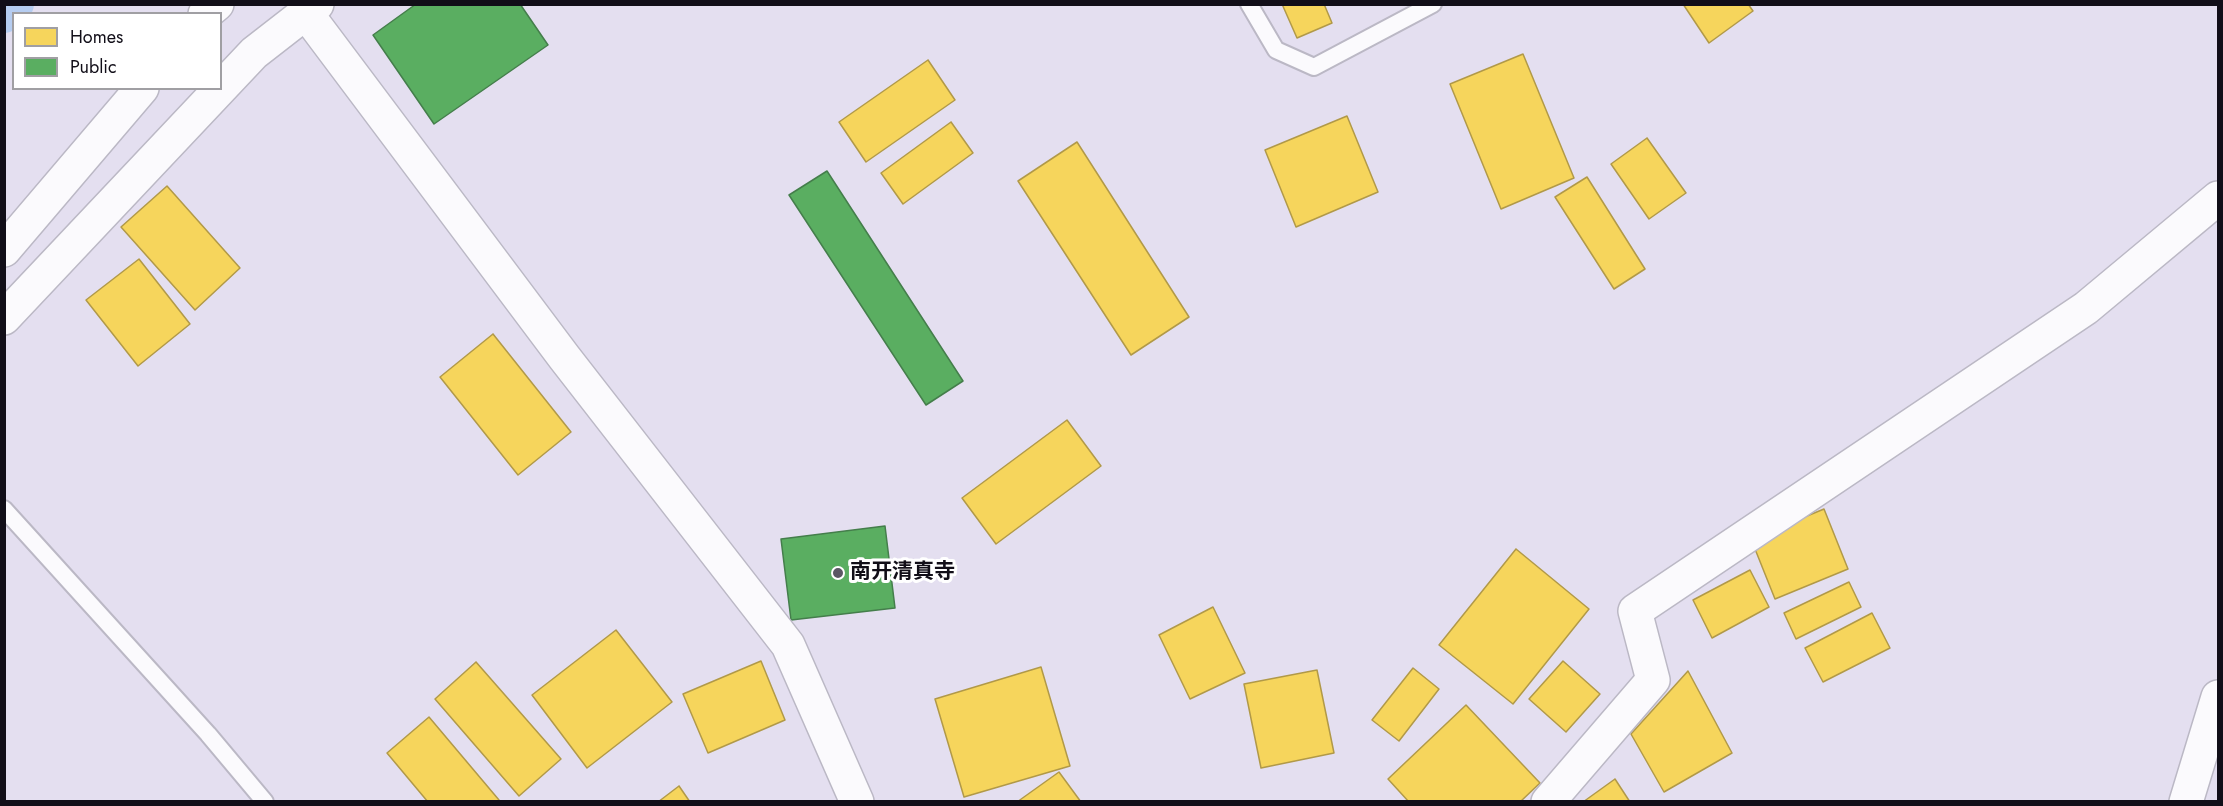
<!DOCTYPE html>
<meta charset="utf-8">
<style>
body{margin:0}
#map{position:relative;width:2223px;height:806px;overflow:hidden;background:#e4dff0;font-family:Jost,sans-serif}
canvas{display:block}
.frame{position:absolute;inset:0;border:6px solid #110e18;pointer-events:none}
.legend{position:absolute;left:12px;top:12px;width:210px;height:78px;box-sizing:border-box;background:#fff;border:2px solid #a09fa3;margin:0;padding:8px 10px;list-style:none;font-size:18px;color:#110e18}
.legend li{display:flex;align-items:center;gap:12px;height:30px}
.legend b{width:30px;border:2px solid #a09fa3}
</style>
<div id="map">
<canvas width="2223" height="806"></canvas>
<div class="frame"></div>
<ul class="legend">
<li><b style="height:16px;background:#f6d55c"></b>Homes</li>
<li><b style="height:16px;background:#5aae61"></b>Public</li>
</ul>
</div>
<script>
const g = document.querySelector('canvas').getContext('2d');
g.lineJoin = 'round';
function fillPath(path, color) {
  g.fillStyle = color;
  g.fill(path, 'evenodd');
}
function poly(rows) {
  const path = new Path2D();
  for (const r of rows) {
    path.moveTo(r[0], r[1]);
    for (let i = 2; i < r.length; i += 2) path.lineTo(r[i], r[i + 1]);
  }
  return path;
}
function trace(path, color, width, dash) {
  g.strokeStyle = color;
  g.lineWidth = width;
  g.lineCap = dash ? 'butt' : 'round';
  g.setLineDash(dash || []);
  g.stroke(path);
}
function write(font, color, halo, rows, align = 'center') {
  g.font = font + ' Jost,"Noto Sans SC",sans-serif';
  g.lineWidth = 6;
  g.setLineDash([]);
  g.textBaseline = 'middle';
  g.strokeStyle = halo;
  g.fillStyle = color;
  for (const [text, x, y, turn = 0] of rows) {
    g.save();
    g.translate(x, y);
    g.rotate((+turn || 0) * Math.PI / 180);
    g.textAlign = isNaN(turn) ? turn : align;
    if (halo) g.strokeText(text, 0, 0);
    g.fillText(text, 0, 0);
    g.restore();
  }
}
const homes = poly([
 [1282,4,1324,4,1332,23,1297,38,1282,4],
 [1683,4,1748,4,1753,11,1709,43,1683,4],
 [1523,54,1574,178,1501,209,1450,84,1523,54],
 [928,60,955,100,866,162,839,122,928,60],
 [1347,116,1378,192,1296,227,1265,150,1347,116],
 [951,122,973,153,903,204,881,173,951,122],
 [1647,138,1686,193,1649,219,1611,164,1647,138],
 [1077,142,1189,317,1131,355,1018,181,1077,142],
 [1587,177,1645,269,1614,289,1555,197,1587,177],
 [167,186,240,268,195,310,121,227,167,186],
 [139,259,190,324,138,366,86,300,139,259],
 [493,334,571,432,518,475,440,377,493,334],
 [1067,420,1101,466,996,544,962,498,1067,420],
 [1824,509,1848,569,1775,599,1751,539,1824,509],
 [1516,549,1589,609,1513,704,1439,645,1516,549],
 [1750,570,1769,607,1712,638,1693,600,1750,570],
 [1849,582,1861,607,1796,639,1784,613,1849,582],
 [1213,607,1245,673,1190,699,1159,635,1213,607],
 [1872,613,1890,648,1823,682,1805,648,1872,613],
 [616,630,672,702,587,768,532,695,616,630],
 [761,661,785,720,708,753,683,694,761,661],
 [1563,661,1600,694,1566,732,1529,699,1563,661],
 [476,662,561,759,519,796,435,699,476,662],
 [1041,667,1070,766,964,797,935,699,1041,667],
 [1413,668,1439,689,1399,741,1372,720,1413,668],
 [1317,670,1334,753,1261,768,1244,684,1317,670],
 [1688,671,1732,753,1664,792,1631,734,1688,671],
 [1466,705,1540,783,1520,802,1409,802,1388,779,1466,705],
 [429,717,499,800,497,802,428,802,387,753,429,717],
 [1059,772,1081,802,1017,802,1059,772],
 [1615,779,1630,802,1583,802,1615,779],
 [679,786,690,802,658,802,679,786]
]);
fillPath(homes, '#f6d55c');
trace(homes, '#b19948', 1.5);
const public = poly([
 [416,4,520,4,548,45,434,124,373,35,416,4],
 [827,171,963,381,926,405,789,195,827,171],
 [885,526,895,608,791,620,781,539,885,526]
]);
fillPath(public, '#5aae61');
trace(public, '#447e4b', 1.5);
trace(poly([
 [4,16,17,4]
]), '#b6cdf1', 34);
const lane = poly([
 [1249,4,1276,50,1314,67,1433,4],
 [4,509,208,734,265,802]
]);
const street = poly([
 [306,13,564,357,788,645,857,802],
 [1548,802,1653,680,1635,611,2086,308,2218,198],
 [2186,802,2218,697]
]);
const primary = poly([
 [205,14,217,4],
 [4,250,142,88],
 [4,318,254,53,317,4]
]);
trace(lane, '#bbb8c5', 20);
trace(street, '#bbb8c5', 36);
trace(primary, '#bbb8c5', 36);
trace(lane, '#fbfafd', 16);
trace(street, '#fbfafd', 33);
trace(primary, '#fbfafd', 33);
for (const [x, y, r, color] of [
 [838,573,6,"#5b5764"]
]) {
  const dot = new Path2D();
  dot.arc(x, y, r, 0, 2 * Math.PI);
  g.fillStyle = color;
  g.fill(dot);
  trace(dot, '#fff', 2);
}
write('bold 21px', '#110e18', '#fff', [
 ["南开清真寺",850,573]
], 'left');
</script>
